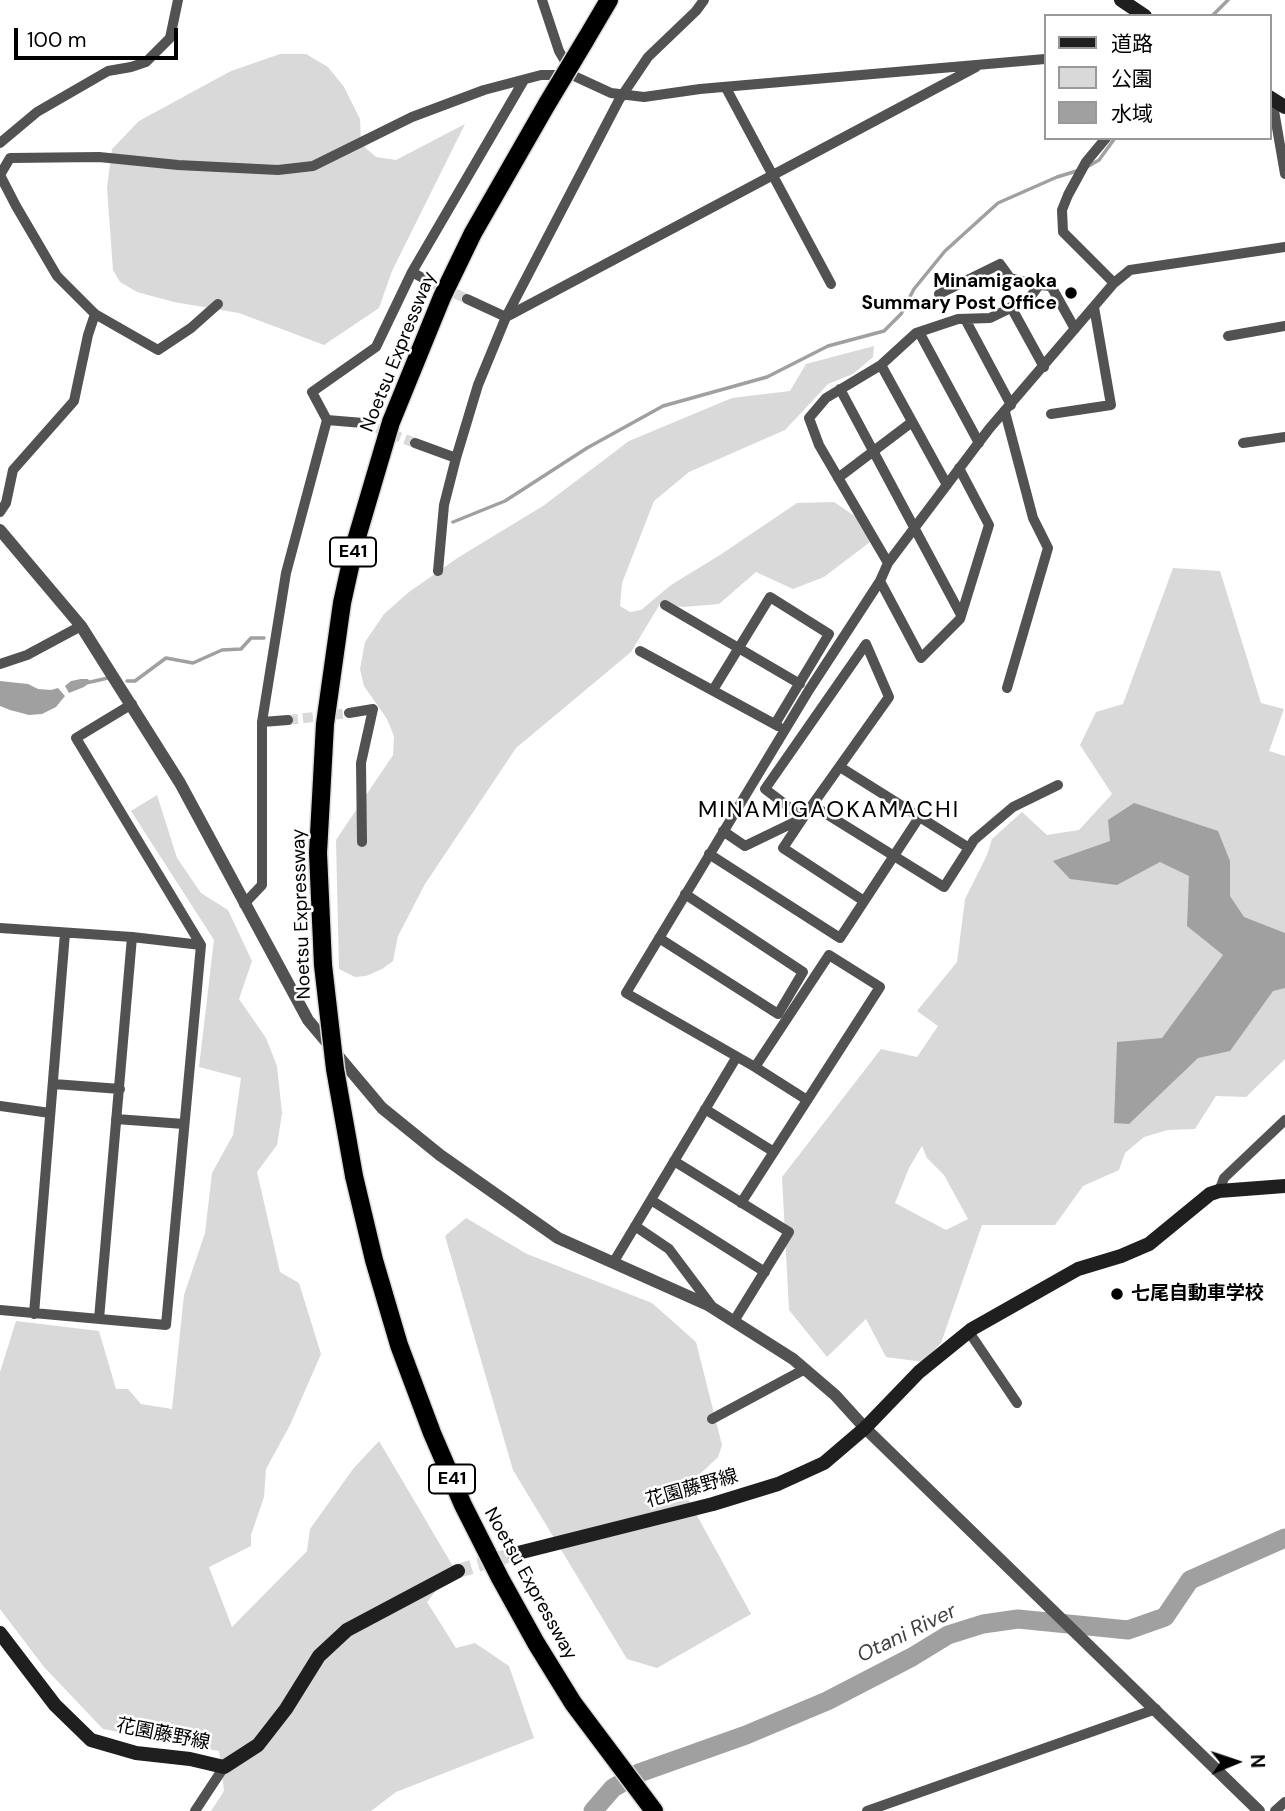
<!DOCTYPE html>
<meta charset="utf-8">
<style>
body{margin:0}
#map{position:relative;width:1285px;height:1811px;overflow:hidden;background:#fff;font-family:"DM Sans","Noto Sans JP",sans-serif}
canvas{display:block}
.legend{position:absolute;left:1044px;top:14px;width:228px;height:126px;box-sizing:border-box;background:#fff;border:2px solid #999;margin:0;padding:9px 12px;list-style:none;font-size:21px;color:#000}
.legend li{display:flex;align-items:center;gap:14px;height:35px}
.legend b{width:35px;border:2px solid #999}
.north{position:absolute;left:1201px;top:1727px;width:70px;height:70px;-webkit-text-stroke:5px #fff;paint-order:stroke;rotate:88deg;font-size:19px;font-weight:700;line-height:28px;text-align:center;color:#000}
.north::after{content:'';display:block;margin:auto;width:24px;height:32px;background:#000;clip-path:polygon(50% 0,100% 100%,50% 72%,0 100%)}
.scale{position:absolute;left:14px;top:28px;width:164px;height:32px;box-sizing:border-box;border:4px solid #000;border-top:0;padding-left:9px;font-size:21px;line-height:24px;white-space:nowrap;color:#000;-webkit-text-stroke:5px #fff;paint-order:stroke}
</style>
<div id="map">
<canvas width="1285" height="1811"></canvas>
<ul class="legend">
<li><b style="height:9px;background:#1f1f1f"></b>道路</li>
<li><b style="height:19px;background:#d9d9d9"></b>公園</li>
<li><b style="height:19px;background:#a0a0a0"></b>水域</li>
</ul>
<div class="north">N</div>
<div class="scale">100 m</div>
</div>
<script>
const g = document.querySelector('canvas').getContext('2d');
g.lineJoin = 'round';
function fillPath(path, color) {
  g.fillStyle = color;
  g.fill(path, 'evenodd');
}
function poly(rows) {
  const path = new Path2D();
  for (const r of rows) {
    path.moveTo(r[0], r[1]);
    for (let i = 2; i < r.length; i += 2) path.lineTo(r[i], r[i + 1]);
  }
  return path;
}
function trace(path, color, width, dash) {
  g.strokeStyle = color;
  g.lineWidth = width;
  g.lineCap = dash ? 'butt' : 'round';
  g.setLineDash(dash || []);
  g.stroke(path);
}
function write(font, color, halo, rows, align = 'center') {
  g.font = font + ' "DM Sans","Noto Sans JP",sans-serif';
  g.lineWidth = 5;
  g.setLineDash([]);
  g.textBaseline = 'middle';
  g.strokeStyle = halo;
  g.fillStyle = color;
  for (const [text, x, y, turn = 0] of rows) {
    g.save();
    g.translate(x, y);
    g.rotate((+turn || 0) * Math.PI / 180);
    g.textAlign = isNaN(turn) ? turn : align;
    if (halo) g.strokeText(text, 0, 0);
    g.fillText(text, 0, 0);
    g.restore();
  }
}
fillPath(poly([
 [280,54,306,54,328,67,344,87,360,119,361,144,376,157,396,160,465,124,392,271,379,308,324,345,239,313,174,302,137,292,120,282,113,270,107,188,112,149,139,121,231,71],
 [874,346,873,357,853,374,828,384,785,430,689,472,654,501,622,583,620,606,630,612,641,610,671,585,720,555,797,503,834,502,865,523,870,542,824,577,793,589,756,572,719,604,683,607,660,604,631,652,516,748,425,884,398,936,393,961,382,969,366,976,355,977,339,969,336,840,393,755,394,736,387,719,364,686,360,669,365,642,384,614,409,592,459,557,543,506,629,441,732,398,790,391,806,364],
 [1173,568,1220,571,1261,703,1284,709,1269,751,1285,756,1285,1059,1246,1097,1216,1096,1195,1129,1168,1130,1144,1137,1125,1153,1119,1170,1083,1186,1055,1225,982,1225,941,1343,923,1362,886,1357,866,1319,827,1357,789,1310,782,1177,881,1049,917,1057,938,1026,917,1011,957,962,965,899,987,855,992,839,1022,812,1047,835,1079,830,1112,794,1080,745,1096,712,1123,704],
 [922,1146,927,1158,944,1175,968,1219,946,1230,895,1203,909,1168],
 [157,795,177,858,201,893,228,910,252,961,239,999,266,1038,277,1066,282,1113,277,1145,257,1172,280,1272,299,1283,321,1354,290,1425,266,1469,264,1497,251,1535,251,1546,209,1567,232,1627,307,1551,310,1529,353,1469,379,1441,454,1568,427,1602,456,1648,475,1643,509,1666,534,1738,396,1792,371,1811,211,1811,224,1791,219,1751,103,1729,44,1667,0,1609,0,1372,16,1321,99,1331,116,1389,128,1389,141,1404,172,1409,184,1295,205,1233,212,1173,233,1135,241,1078,199,1067,214,940,131,811],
 [466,1218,527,1254,652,1303,696,1342,722,1445,718,1457,683,1490,751,1614,657,1668,627,1659,513,1470,445,1236]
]), '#d9d9d9');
fillPath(poly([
 [81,679,88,679,90,682,84,687,69,693,65,686,71,681],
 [0,681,28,684,38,689,51,690,58,688,65,696,56,707,42,714,29,715,10,710,0,706],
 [1134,803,1218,831,1230,861,1230,896,1244,917,1285,933,1285,988,1273,991,1230,1051,1198,1058,1129,1124,1114,1123,1117,1042,1162,1038,1223,955,1187,926,1189,876,1160,862,1117,885,1070,879,1053,861,1110,841,1108,820]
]), '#a0a0a0');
trace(poly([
 [1212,16,1228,0],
 [1087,167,1099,160,1115,138],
 [453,522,505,501,587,448,663,406,767,377,828,346,884,331,901,314,914,289,945,251,998,203,1057,177,1080,170],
 [127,681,135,681,166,658,193,663,222,650,241,649,251,638,264,638],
 [86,683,108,678]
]), '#a0a0a0', 3.5);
trace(poly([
 [593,1811,613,1788,639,1773,746,1735,827,1701,912,1657,948,1635,983,1624,1018,1619,1128,1630,1165,1617,1190,1580,1285,1538]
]), '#a0a0a0', 19);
trace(poly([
 [428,281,467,299],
 [363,423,415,443],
 [288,720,349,713]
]), '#d9d9d9', 10, [10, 5]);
trace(poly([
 [458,1571,514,1554]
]), '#d9d9d9', 14, [14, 7]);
const motorway = poly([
 [586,39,609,0],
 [323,965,318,853,325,724,342,603,355,544,391,422,442,297,473,233,547,104],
 [354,1176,374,1260,399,1345,432,1433,463,1505,500,1578,536,1643,573,1703,654,1811]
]);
trace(motorway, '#dbdbdb', 21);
trace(poly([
 [542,0,559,51,569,68],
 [726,88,831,284],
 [1272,99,1285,174],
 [1106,138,1086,162,1068,195,1062,210,1063,232,1114,283],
 [0,143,37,112,108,71,131,67,146,62,170,38,178,0],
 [10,158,99,157,178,165,278,170,313,166,412,117,484,90,541,75,572,75,611,93,644,97,700,89,1045,59],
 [10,158,0,175,16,206,57,276,95,314,158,350,191,328,218,304],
 [412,272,428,281],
 [939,294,1000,264,1010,278,1039,285],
 [467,299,506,317,976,67],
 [1011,307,1044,367],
 [965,319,1011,405],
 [919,332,979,443],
 [1228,336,1285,326],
 [881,365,947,485],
 [840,389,961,615],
 [1005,412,1033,518,1048,548,1007,688],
 [1051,414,1111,405,1094,307],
 [327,420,363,423],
 [415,443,456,458],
 [1243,443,1285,437],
 [838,478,912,422],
 [0,512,6,503,13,470,74,401,88,335,95,314],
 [888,563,819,445,809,418,826,398,881,365,916,333,958,319,990,318,1029,299,1039,285,1051,286,1075,329],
 [438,571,444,505,456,458,478,385,506,317,619,100,648,57,696,11,704,0],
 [880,581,921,658,960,619,989,525,959,468],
 [665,605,800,684],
 [640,651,778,726],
 [0,664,27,655,81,626],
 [713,690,770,597,829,634,775,724],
 [349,713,373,709,361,763,362,842],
 [262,722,288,720],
 [812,805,944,887,969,848,840,767],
 [723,831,745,846,803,818,889,697,866,644,765,789,803,818,783,848,864,901],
 [969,848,974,840,1013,807,1058,785],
 [709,854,840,938,920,816],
 [244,904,262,885,262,722,286,573,327,420,312,392,376,347,412,272,524,80],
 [0,928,132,937,201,945],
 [659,938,778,1014,803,972,685,894],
 [755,1067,807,1100],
 [54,1084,120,1089],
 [0,1106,50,1113],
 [705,1109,774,1152],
 [116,1119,184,1124],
 [674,1161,789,1232,734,1321],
 [1219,1191,1224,1178,1285,1120],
 [651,1200,765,1272],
 [741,1203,880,987,829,955,755,1067,626,993,809,690,880,581,888,563,989,429,1114,283,1130,270,1285,247],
 [635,1226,669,1249,711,1305],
 [613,1263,736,1058],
 [0,1310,166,1325,201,945,76,738,132,704],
 [34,1314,65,933],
 [99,1319,132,937],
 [969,1332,1017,1403],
 [712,1419,805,1369],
 [195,1811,224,1767],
 [867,1811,1156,1709],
 [1275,1811,1285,1802]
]), '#525252', 10);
trace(poly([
 [0,530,81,626,180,783,308,1020,382,1108,440,1155,558,1238,708,1305,793,1359,835,1395,865,1428,1259,1811]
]), '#525252', 12);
trace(poly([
 [1121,0,1145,16],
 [1269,97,1285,107],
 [514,1554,713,1504,778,1484,824,1463,865,1428,919,1372,972,1329,1078,1269,1121,1256,1149,1244,1210,1194,1219,1191,1285,1186],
 [0,1633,55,1705,91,1740,136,1753,190,1759,224,1767,258,1745,286,1709,319,1656,347,1630,458,1571]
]), '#1f1f1f', 14);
trace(motorway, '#000', 18);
const motorwayBridge = poly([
 [547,104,586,39],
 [323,965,335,1069,354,1176]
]);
trace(motorwayBridge, '#dbdbdb', 21, []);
trace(motorwayBridge, '#000', 18);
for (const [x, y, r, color] of [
 [1071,293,7,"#000"],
 [1117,1294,7,"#000"]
]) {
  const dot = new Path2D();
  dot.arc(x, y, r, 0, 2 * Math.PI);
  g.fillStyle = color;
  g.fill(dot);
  trace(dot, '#fff', 2.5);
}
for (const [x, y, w] of [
 [353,552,46],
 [452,1479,46]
]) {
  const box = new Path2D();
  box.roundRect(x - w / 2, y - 14.5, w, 29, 5);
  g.fillStyle = '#fff';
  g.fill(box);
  trace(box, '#000', 2);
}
write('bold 18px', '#000', null, [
 ["E41",353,552],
 ["E41",452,1479]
]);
write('bold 19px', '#000', '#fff', [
 ["Minamigaoka",1057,282],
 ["Summary Post Office",1057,304],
 ["七尾自動車学校",1131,1294,"left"]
], 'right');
write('19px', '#000', '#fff', [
 ["Noetsu Expressway",399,352,-68],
 ["Noetsu Expressway",302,914,-92],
 ["花園藤野線",692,1489,-16],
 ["Noetsu Expressway",530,1584,61],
 ["花園藤野線",163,1735,11]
]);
write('italic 21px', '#414141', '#fff', [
 ["Otani River",907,1634,-26]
]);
g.letterSpacing = '2px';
write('23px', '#000', '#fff', [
 ["MINAMIGAOKAMACHI",829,811]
]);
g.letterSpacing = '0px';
</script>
